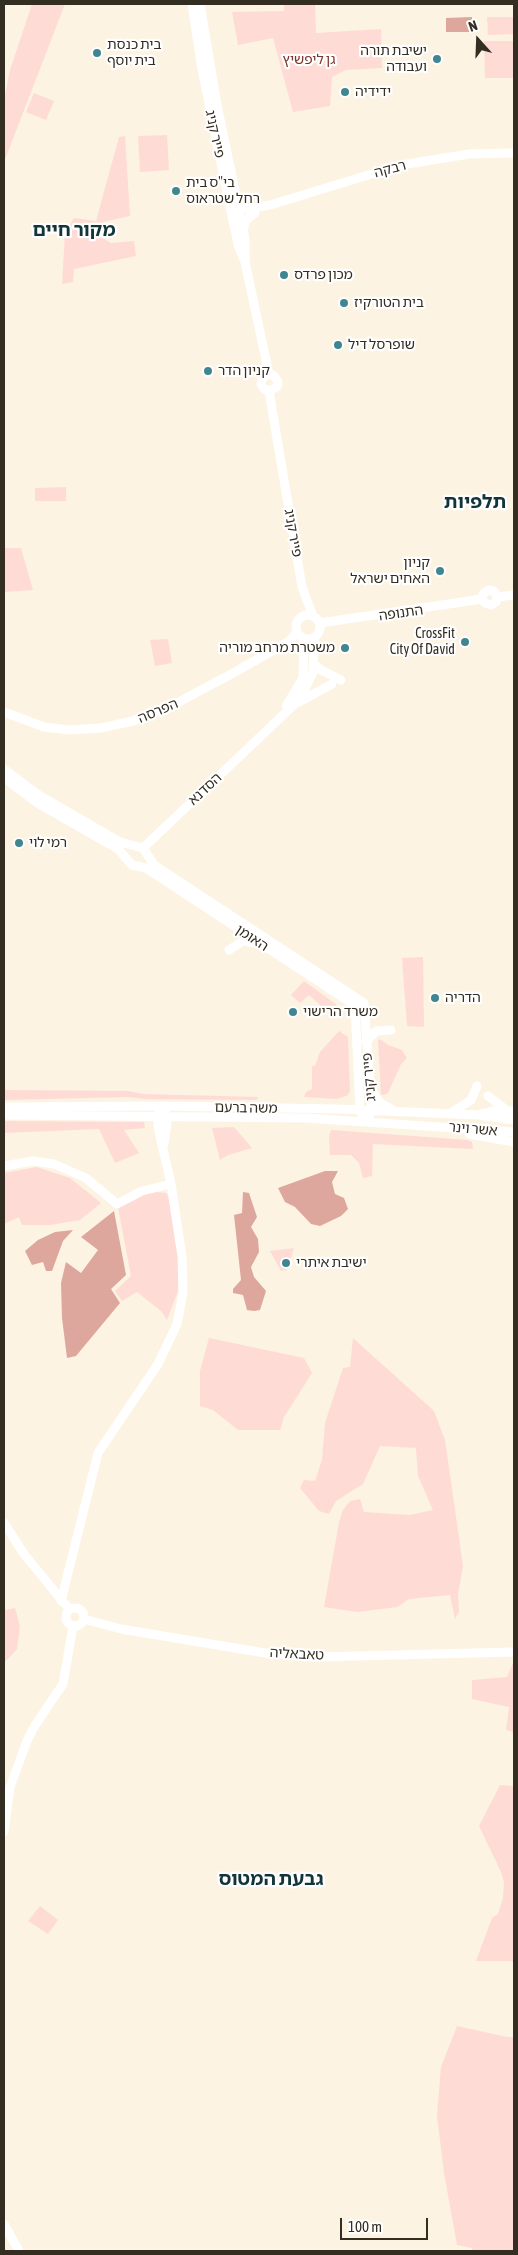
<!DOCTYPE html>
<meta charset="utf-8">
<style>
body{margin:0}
#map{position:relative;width:518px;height:2255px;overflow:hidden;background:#fcf3e2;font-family:"Asap Condensed",sans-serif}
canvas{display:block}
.frame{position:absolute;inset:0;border:5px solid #332d22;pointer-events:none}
.north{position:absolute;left:453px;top:15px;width:50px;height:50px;-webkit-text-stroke:4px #fff;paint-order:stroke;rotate:340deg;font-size:14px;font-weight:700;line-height:20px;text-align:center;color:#332d22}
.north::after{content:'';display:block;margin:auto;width:18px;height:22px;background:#332d22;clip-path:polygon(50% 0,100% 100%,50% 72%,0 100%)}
.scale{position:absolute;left:340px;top:2218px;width:88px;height:22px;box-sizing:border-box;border:2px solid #332d22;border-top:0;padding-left:6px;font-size:15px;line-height:18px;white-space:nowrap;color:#332d22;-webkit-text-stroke:4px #fff;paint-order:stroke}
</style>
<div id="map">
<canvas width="518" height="2255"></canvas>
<div class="frame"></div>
<div class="north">N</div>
<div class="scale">100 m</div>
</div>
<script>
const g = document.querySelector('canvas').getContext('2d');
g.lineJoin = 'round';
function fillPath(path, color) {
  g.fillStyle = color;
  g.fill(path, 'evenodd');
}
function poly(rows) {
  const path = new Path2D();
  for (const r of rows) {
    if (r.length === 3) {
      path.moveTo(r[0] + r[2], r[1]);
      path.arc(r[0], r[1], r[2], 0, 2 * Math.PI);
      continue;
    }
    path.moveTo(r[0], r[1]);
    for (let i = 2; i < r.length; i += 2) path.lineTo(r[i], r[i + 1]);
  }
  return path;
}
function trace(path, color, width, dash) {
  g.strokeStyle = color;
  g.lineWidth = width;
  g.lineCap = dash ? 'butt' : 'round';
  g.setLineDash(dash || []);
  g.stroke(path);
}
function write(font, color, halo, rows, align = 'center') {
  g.font = font + ' "Asap Condensed","Noto Sans Hebrew",sans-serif';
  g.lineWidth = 4.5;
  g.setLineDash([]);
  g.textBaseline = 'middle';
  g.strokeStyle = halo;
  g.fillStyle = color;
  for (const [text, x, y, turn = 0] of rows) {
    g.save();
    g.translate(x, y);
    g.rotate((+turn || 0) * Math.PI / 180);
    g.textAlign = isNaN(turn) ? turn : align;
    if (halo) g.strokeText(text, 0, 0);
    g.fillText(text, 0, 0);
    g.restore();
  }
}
fillPath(poly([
 [32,4,65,4,4,162,4,100,10,70],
 [284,4,315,4,316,33,381,29,382,68,346,70,332,77,330,106,293,112,273,38,238,45,232,12,284,11],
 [487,17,514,17,514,34,488,35],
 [484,41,514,41,514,78,485,78],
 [34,93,54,101,46,120,26,112],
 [167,135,169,170,140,172,138,136],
 [125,136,130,216,103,222,101,231,103,238,111,243,134,241,136,256,74,269,73,282,62,284,65,233,74,218,96,221,119,137],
 [66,487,66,501,35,501,35,488],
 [4,548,21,548,33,590,4,592],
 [168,639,172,663,155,666,150,640],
 [423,957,424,1027,407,1026,402,958],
 [304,981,337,1005,329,1013,309,995,300,1003,291,995],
 [339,1031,348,1037,350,1091,348,1095,337,1099,304,1097,306,1092,312,1089,312,1066,315,1066,320,1052],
 [380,1039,388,1045,402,1050,407,1058,401,1064,388,1093,383,1095,381,1095,378,1040],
 [4,1090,128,1091,144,1094,258,1097,257,1100,146,1099,128,1097,4,1100],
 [4,1121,144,1122,145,1128,124,1130,139,1153,115,1163,99,1129,4,1133],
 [234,1127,252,1148,228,1155,220,1160,212,1128],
 [331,1130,468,1140,472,1142,473,1149,373,1144,372,1176,363,1178,359,1163,351,1155,330,1155,329,1136],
 [37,1167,70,1178,101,1203,80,1220,50,1225,22,1225,19,1217,4,1224,4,1173],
 [156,1192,166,1193,169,1197,179,1263,178,1291,167,1320,162,1312,137,1292,122,1301,115,1291,131,1276,118,1208,143,1194],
 [294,1248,287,1270,281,1271,270,1251],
 [209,1338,304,1358,312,1373,284,1417,280,1430,238,1430,213,1410,200,1406,200,1371],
 [353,1338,434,1411,445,1440,463,1566,458,1595,459,1612,455,1619,450,1595,409,1599,397,1607,357,1612,324,1607,339,1522,343,1510,350,1501,360,1499,364,1512,410,1515,433,1510,418,1476,416,1448,380,1446,363,1484,336,1501,329,1514,319,1511,300,1488,304,1480,315,1481,322,1460,325,1423,343,1368,350,1367],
 [15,1608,20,1626,17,1649,4,1663,4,1610],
 [514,1661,514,1732,506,1730,509,1707,472,1699,472,1680,507,1677],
 [500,1785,514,1786,514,1961,476,1961,492,1918,498,1914,503,1898,504,1882,501,1872,479,1826],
 [40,1906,58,1920,48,1934,28,1921],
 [457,2026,507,2037,514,2037,514,2251,472,2251,472,2248,457,2245,444,2173,437,2116,441,2067]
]), '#ffdbd5');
fillPath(poly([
 [472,17,472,32,446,32,446,18],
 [325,1171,338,1171,332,1182,335,1194,344,1198,348,1209,341,1216,320,1226,311,1224,295,1207,285,1202,278,1188],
 [243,1192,249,1193,257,1217,251,1227,258,1239,259,1252,251,1267,254,1277,266,1291,260,1310,254,1311,247,1310,243,1295,233,1293,233,1289,241,1280,234,1215,242,1213],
 [114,1211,126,1275,111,1289,120,1303,76,1356,67,1358,62,1318,61,1283,66,1262,81,1273,98,1250,81,1237],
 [73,1230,63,1241,52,1271,46,1271,43,1262,32,1265,25,1251,38,1240,55,1232]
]), '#dea79d');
trace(poly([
 [192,4,202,69,230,207,239,248,245,262,269,374],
 [200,4,217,105,245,239,245,260],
 [232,215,239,210,270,205,401,165,469,154,514,153],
 [243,230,246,220,255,213],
 [269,374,274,376,278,382,277,387,269,391],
 [269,374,262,378,261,384,264,389,269,391],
 [269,391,302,587,313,616],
 [497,597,514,595],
 [482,599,483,594,488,590,494,591,497,597],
 [482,599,485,603,491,605,496,602,497,597],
 [308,627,12],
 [320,623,482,599],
 [314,664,321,670,341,680],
 [299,702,332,684],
 [286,706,303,678,304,639],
 [4,712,44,727,69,730,101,728,133,721,177,703,235,672,288,642,297,633],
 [4,769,40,796,120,842,143,848,154,865,364,1003,372,1111,366,1122],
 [4,778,36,802,118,849,132,865,146,868,365,1012],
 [143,848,300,699,313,672,314,638],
 [229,950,243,941,255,943],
 [355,1006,360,1110,362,1115],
 [366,1042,376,1031,391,1030],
 [372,1091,380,1103,393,1110],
 [488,1096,505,1109],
 [4,1107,163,1106,337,1109,478,1115,514,1120],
 [451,1113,471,1100,477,1086],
 [481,1114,494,1111,514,1111],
 [4,1115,306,1118,514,1132],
 [469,1134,514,1142],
 [164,1144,167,1124,165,1110],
 [4,1166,33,1161,54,1164,86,1178,117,1204,142,1191,171,1184],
 [4,1523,24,1554,69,1609],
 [61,1601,98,1453,158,1364,177,1324,180,1309,183,1292,182,1256,171,1184,158,1127,158,1115,163,1106],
 [75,1617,9],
 [84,1619,121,1629,265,1653,316,1657,514,1652],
 [4,1832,10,1787,27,1741,34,1727,63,1684,73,1626],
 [4,2224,19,2251]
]), '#fff', 9);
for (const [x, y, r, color] of [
 [97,53,5,"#408690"],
 [437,59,5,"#408690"],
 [345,92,5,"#408690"],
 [176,191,5,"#408690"],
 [284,275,5,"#408690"],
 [344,303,5,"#408690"],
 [338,345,5,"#408690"],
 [208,371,5,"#408690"],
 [440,571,5,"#408690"],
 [465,642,5,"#408690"],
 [345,648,5,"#408690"],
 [19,843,5,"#408690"],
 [435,998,5,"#408690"],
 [293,1012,5,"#408690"],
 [286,1263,5,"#408690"]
]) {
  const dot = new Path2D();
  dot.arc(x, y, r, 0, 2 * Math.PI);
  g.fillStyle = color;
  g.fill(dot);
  trace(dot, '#fff', 2);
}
write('14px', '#332d22', '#fff', [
 ["בית כנסת",107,45],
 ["בית יוסף",107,61],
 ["ישיבת תורה",427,51,"right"],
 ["ועבודה",427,67,"right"],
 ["ידידיה",355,92],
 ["בי\"ס בית",186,183],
 ["רחל שטראוס",186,199],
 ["מכון פרדס",294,275],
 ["בית הטורקיז",354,303],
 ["שופרסל דיל",348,345],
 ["קניון הדר",218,371],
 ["קניון",430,563,"right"],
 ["האחים ישראל",430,579,"right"],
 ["CrossFit",455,634,"right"],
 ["City Of David",455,650,"right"],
 ["משטרת מרחב מוריה",335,648,"right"],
 ["רמי לוי",29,843],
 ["הדריה",445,998],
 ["משרד הרישוי",303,1012],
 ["ישיבת איתרי",296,1263]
], 'left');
write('14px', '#7b372d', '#fff', [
 ["גן ליפשיץ",309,60]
]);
write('14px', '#332d22', '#fff', [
 ["פייר קניג",215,134,78],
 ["רבקה",390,169,-15],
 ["פייר קניג",293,533,80],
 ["התנופה",401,613,-8],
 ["הפרסה",158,711,-23],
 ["הסדנא",205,789,-43],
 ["האומן",252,938,33],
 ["פייר קניג",369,1077,-95],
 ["משה ברעם",246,1108,1],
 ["אשר וינר",473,1129,5],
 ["טאבאליה",297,1654,3]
]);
write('bold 19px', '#13353a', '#fff', [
 ["מקור חיים",74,230],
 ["תלפיות",475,502],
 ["גבעת המטוס",271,1879]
]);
</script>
